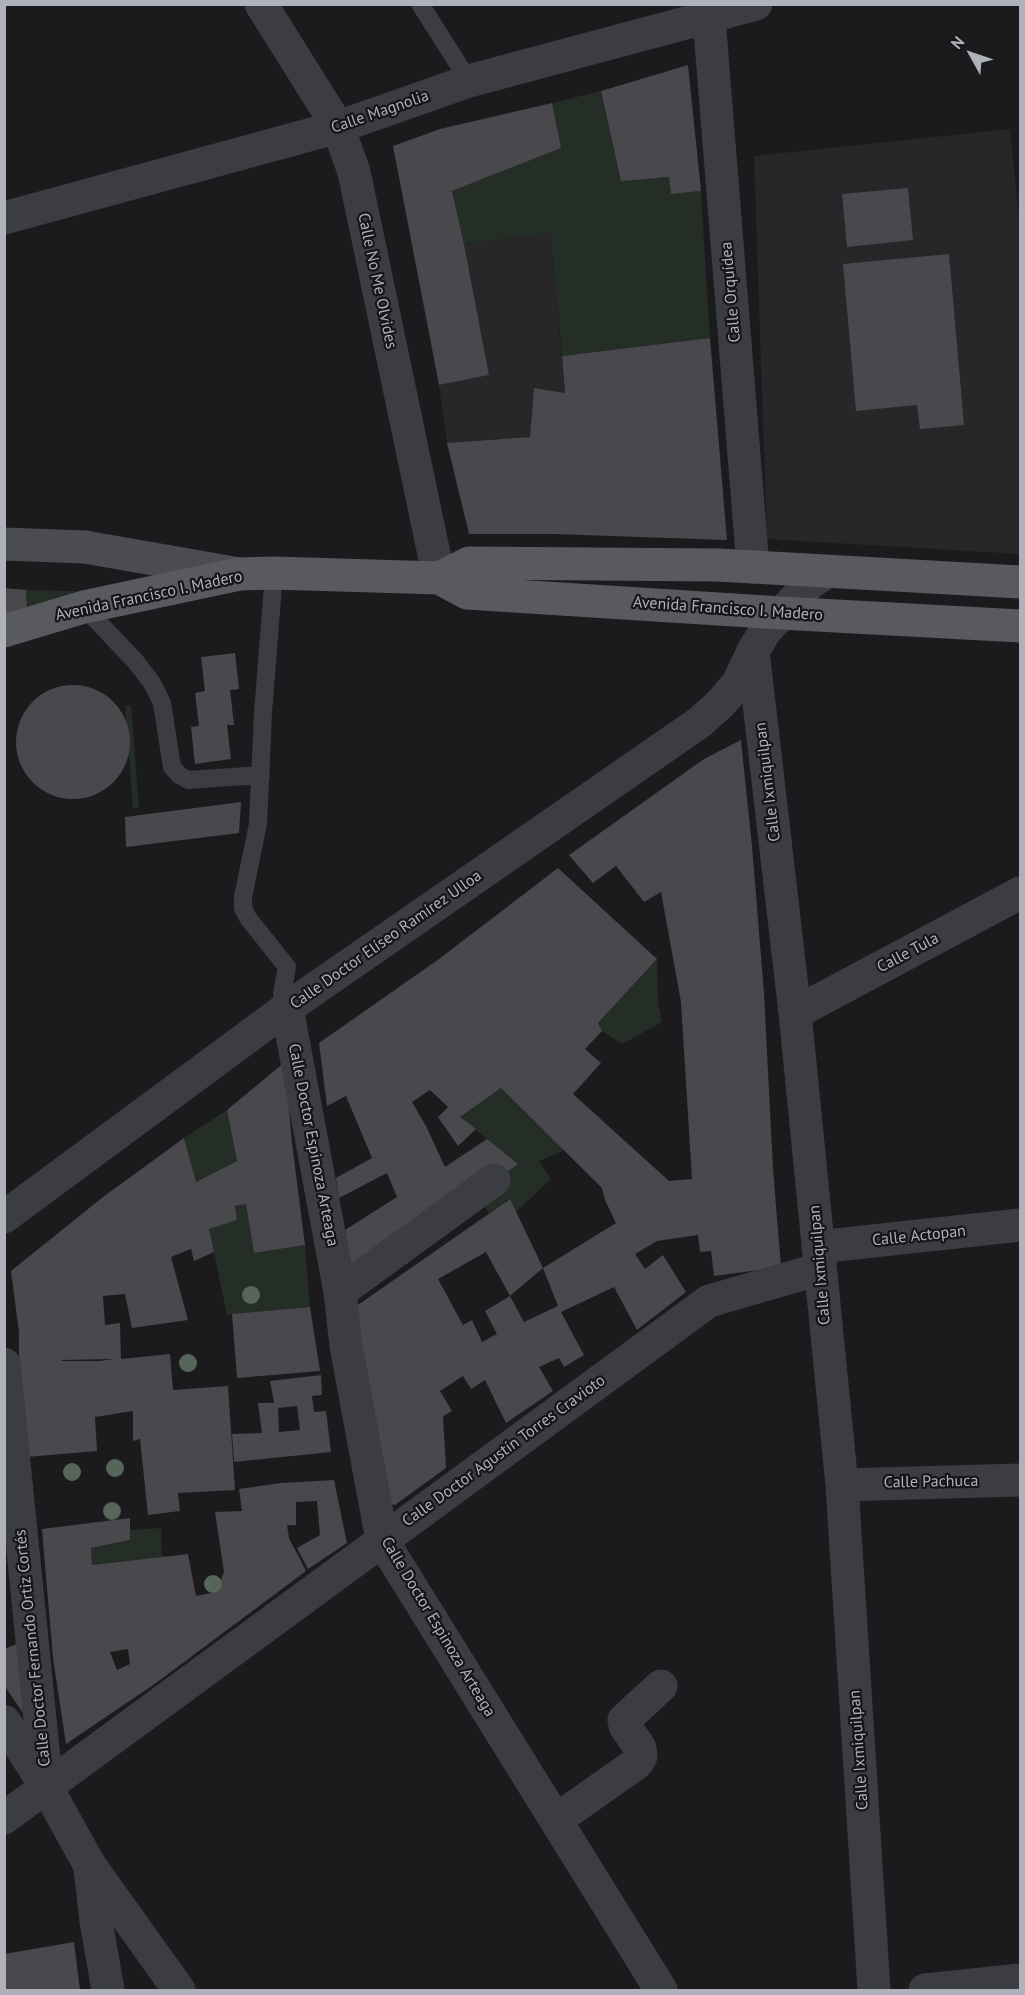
<!DOCTYPE html>
<meta charset="utf-8">
<style>
body{margin:0}
#map{position:relative;width:1025px;height:1995px;overflow:hidden;background:#1b1b1d;font-family:"PT Sans",sans-serif}
canvas{display:block}
.frame{position:absolute;inset:0;border:6px solid #afb2bb;pointer-events:none}
.north{position:absolute;left:941px;top:24px;width:60px;height:60px;-webkit-text-stroke:4px #161618;paint-order:stroke;rotate:310deg;font-size:16px;font-weight:700;line-height:24px;text-align:center;color:#afb2bb}
.north::after{content:'';display:block;margin:auto;width:21px;height:27px;background:#afb2bb;clip-path:polygon(50% 0,100% 100%,50% 72%,0 100%)}
</style>
<div id="map">
<canvas width="1025" height="1995"></canvas>
<div class="frame"></div>
<div class="north">N</div>
</div>
<script>
const g = document.querySelector('canvas').getContext('2d');
g.lineJoin = 'round';
function fillPath(path, color) {
  g.fillStyle = color;
  g.fill(path, 'evenodd');
}
function poly(rows) {
  const path = new Path2D();
  for (const r of rows) {
    if (r.length === 3) {
      path.moveTo(r[0] + r[2], r[1]);
      path.arc(r[0], r[1], r[2], 0, 2 * Math.PI);
      continue;
    }
    path.moveTo(r[0], r[1]);
    for (let i = 2; i < r.length; i += 2) path.lineTo(r[i], r[i + 1]);
  }
  return path;
}
function trace(path, color, width, dash) {
  g.strokeStyle = color;
  g.lineWidth = width;
  g.lineCap = dash ? 'butt' : 'round';
  g.setLineDash(dash || []);
  g.stroke(path);
}
function write(font, color, halo, rows, align = 'center') {
  g.font = font + ' "PT Sans",sans-serif';
  g.lineWidth = 4.5;
  g.setLineDash([]);
  g.textBaseline = 'middle';
  g.strokeStyle = halo;
  g.fillStyle = color;
  for (const [text, x, y, turn = 0] of rows) {
    g.save();
    g.translate(x, y);
    g.rotate((+turn || 0) * Math.PI / 180);
    g.textAlign = isNaN(turn) ? turn : align;
    if (halo) g.strokeText(text, 0, 0);
    g.fillText(text, 0, 0);
    g.restore();
  }
}
fillPath(poly([
 [1010,129,1020,231,1020,554,767,539,754,156],
 [550,233,565,393,534,388,530,437,447,443,439,385,489,375,464,244]
]), '#27272a');
fillPath(poly([
 [601,91,621,180,669,177,672,194,701,191,710,338,562,356,550,233,464,244,452,191,560,148,552,103],
 [26,590,108,592,27,608],
 [131,705,139,808,133,808,125,706],
 [657,959,658,1002,662,1022,622,1044,602,1031,598,1023],
 [501,1088,565,1150,539,1161,551,1179,516,1212,509,1199,489,1213,476,1194,517,1164,460,1117],
 [227,1110,237,1161,196,1182,184,1138],
 [246,1204,254,1253,305,1245,310,1307,227,1315,209,1229,237,1220,235,1206],
 [161,1528,162,1557,92,1565,91,1548,130,1540,130,1530]
]), '#252d27');
fillPath(poly([
 [688,65,701,191,671,194,669,177,621,181,601,91],
 [552,103,561,148,452,191,464,244,489,375,439,385,393,146,440,129],
 [908,188,913,240,847,247,842,194],
 [949,254,964,425,920,429,917,405,856,411,843,264],
 [710,338,727,540,553,534,469,534,447,443,530,437,534,388,565,393,562,356],
 [4,588,26,590,27,608,4,614],
 [235,653,239,689,230,690,234,725,227,725,231,759,195,764,191,727,199,726,195,693,205,691,201,657],
 [73,742,57],
 [741,740,752,846,764,993,773,1169,781,1267,714,1276,711,1251,700,1252,698,1235,657,1241,635,1254,645,1269,663,1255,686,1292,637,1330,614,1287,561,1312,584,1355,564,1367,559,1358,539,1367,553,1391,506,1423,485,1380,471,1389,463,1376,440,1391,452,1411,443,1416,446,1468,395,1505,383,1501,355,1307,510,1199,543,1268,510,1296,486,1252,438,1279,463,1325,472,1320,482,1342,497,1334,485,1311,510,1296,524,1322,558,1306,543,1268,616,1223,605,1200,602,1188,501,1088,460,1117,476,1129,458,1146,438,1117,448,1107,430,1090,412,1102,426,1126,445,1167,487,1139,518,1164,353,1283,345,1230,397,1197,387,1173,339,1198,336,1178,372,1158,346,1096,327,1106,319,1043,439,959,558,868,657,959,598,1023,602,1031,585,1049,601,1063,573,1094,669,1181,692,1179,681,1002,661,892,644,902,616,866,593,883,569,855,704,759],
 [241,802,239,833,126,847,125,817],
 [285,1062,292,1143,305,1245,254,1253,246,1204,235,1206,237,1220,209,1229,214,1252,194,1261,191,1249,171,1257,188,1320,132,1328,125,1294,103,1296,105,1325,120,1323,121,1359,170,1354,173,1390,228,1386,235,1490,178,1493,180,1511,148,1515,140,1439,133,1441,133,1411,95,1417,97,1451,27,1457,19,1361,19,1332,11,1271,103,1197,184,1138,196,1182,237,1161,227,1110],
 [114,1359,100,1361,62,1361,62,1360],
 [310,1307,320,1371,237,1378,232,1314],
 [321,1375,322,1395,312,1396,314,1412,326,1411,331,1452,234,1462,232,1434,262,1433,258,1403,274,1403,270,1381],
 [297,1406,300,1430,279,1432,278,1408],
 [334,1480,347,1543,308,1569,297,1548,320,1535,317,1501,296,1502,296,1525,287,1525,289,1538,306,1571,156,1683,66,1744,53,1658,42,1529,130,1518,130,1540,91,1548,92,1565,188,1554,196,1596,216,1592,224,1572,215,1512,242,1511,239,1489,281,1483],
 [128,1649,130,1664,117,1670,110,1652],
 [22,1642,31,1709,23,1713,4,1685,4,1649],
 [74,1942,80,1990,4,1990,4,1954]
]), '#48484d');
trace(poly([
 [420,4,469,81],
 [274,573,263,713,258,824,243,897,243,908,248,918,287,967,282,994,287,1008],
 [84,607,136,662,152,683,162,703,172,767,179,775,188,780,261,775]
]), '#3c3d42', 18);
trace(poly([
 [261,4,338,127,354,172,439,578],
 [709,18,753,567],
 [4,218,338,127,469,81,756,4],
 [753,651,795,1013,842,1485,874,1990],
 [287,1008,340,1292,346,1346,382,1540,661,1990],
 [795,1013,1020,893],
 [4,1217,287,1008,700,722,721,703,738,683,753,651,766,630,810,583,827,572],
 [818,1247,1020,1225],
 [340,1292,494,1180],
 [4,1364,47,1788],
 [842,1485,1020,1480],
 [4,1721,47,1788,89,1864,179,1990],
 [4,1818,709,1301,820,1269],
 [556,1820,637,1763,641,1756,640,1748,625,1726,624,1720,661,1686],
 [90,1868,96,1921,108,1990],
 [925,1990,1020,1980]
]), '#3c3d42', 33);
trace(poly([
 [4,544,85,547,239,574]
]), '#4b4c51', 33);
trace(poly([
 [439,578,469,563,718,565,1020,582],
 [4,631,84,607,239,574,274,573,439,578,467,593,781,613,1020,626]
]), '#595a60', 33);
g.fillStyle = '#57665a';
for (const [x, y] of [
 [251,1295],
 [188,1363],
 [115,1468],
 [72,1472],
 [112,1511],
 [213,1584]
]) {
  g.beginPath();
  g.arc(x, y, 9, 0, 2 * Math.PI);
  g.fill();
}
write('16px', '#afb2bb', '#161618', [
 ["Calle Magnolia",380,112,-19],
 ["Calle No Me Olvides",377,281,78],
 ["Calle Orquídea",731,292,-95],
 ["Avenida Francisco I. Madero",149,596,-12],
 ["Avenida Francisco I. Madero",728,609,4],
 ["Calle Ixmiquilpan",768,782,-97],
 ["Calle Doctor Elíseo Ramírez Ulloa",386,940,-35],
 ["Calle Tula",908,953,-28],
 ["Calle Doctor Espinoza Arteaga",313,1145,79],
 ["Calle Actopan",919,1236,-6],
 ["Calle Ixmiquilpan",820,1265,-95],
 ["Calle Doctor Agustín Torres Cravioto",504,1451,-36],
 ["Calle Pachuca",931,1482,-1],
 ["Calle Doctor Espinoza Arteaga",438,1627,59],
 ["Calle Doctor Fernando Ortiz Cortés",33,1648,-96],
 ["Calle Ixmiquilpan",859,1750,-94]
]);
</script>
